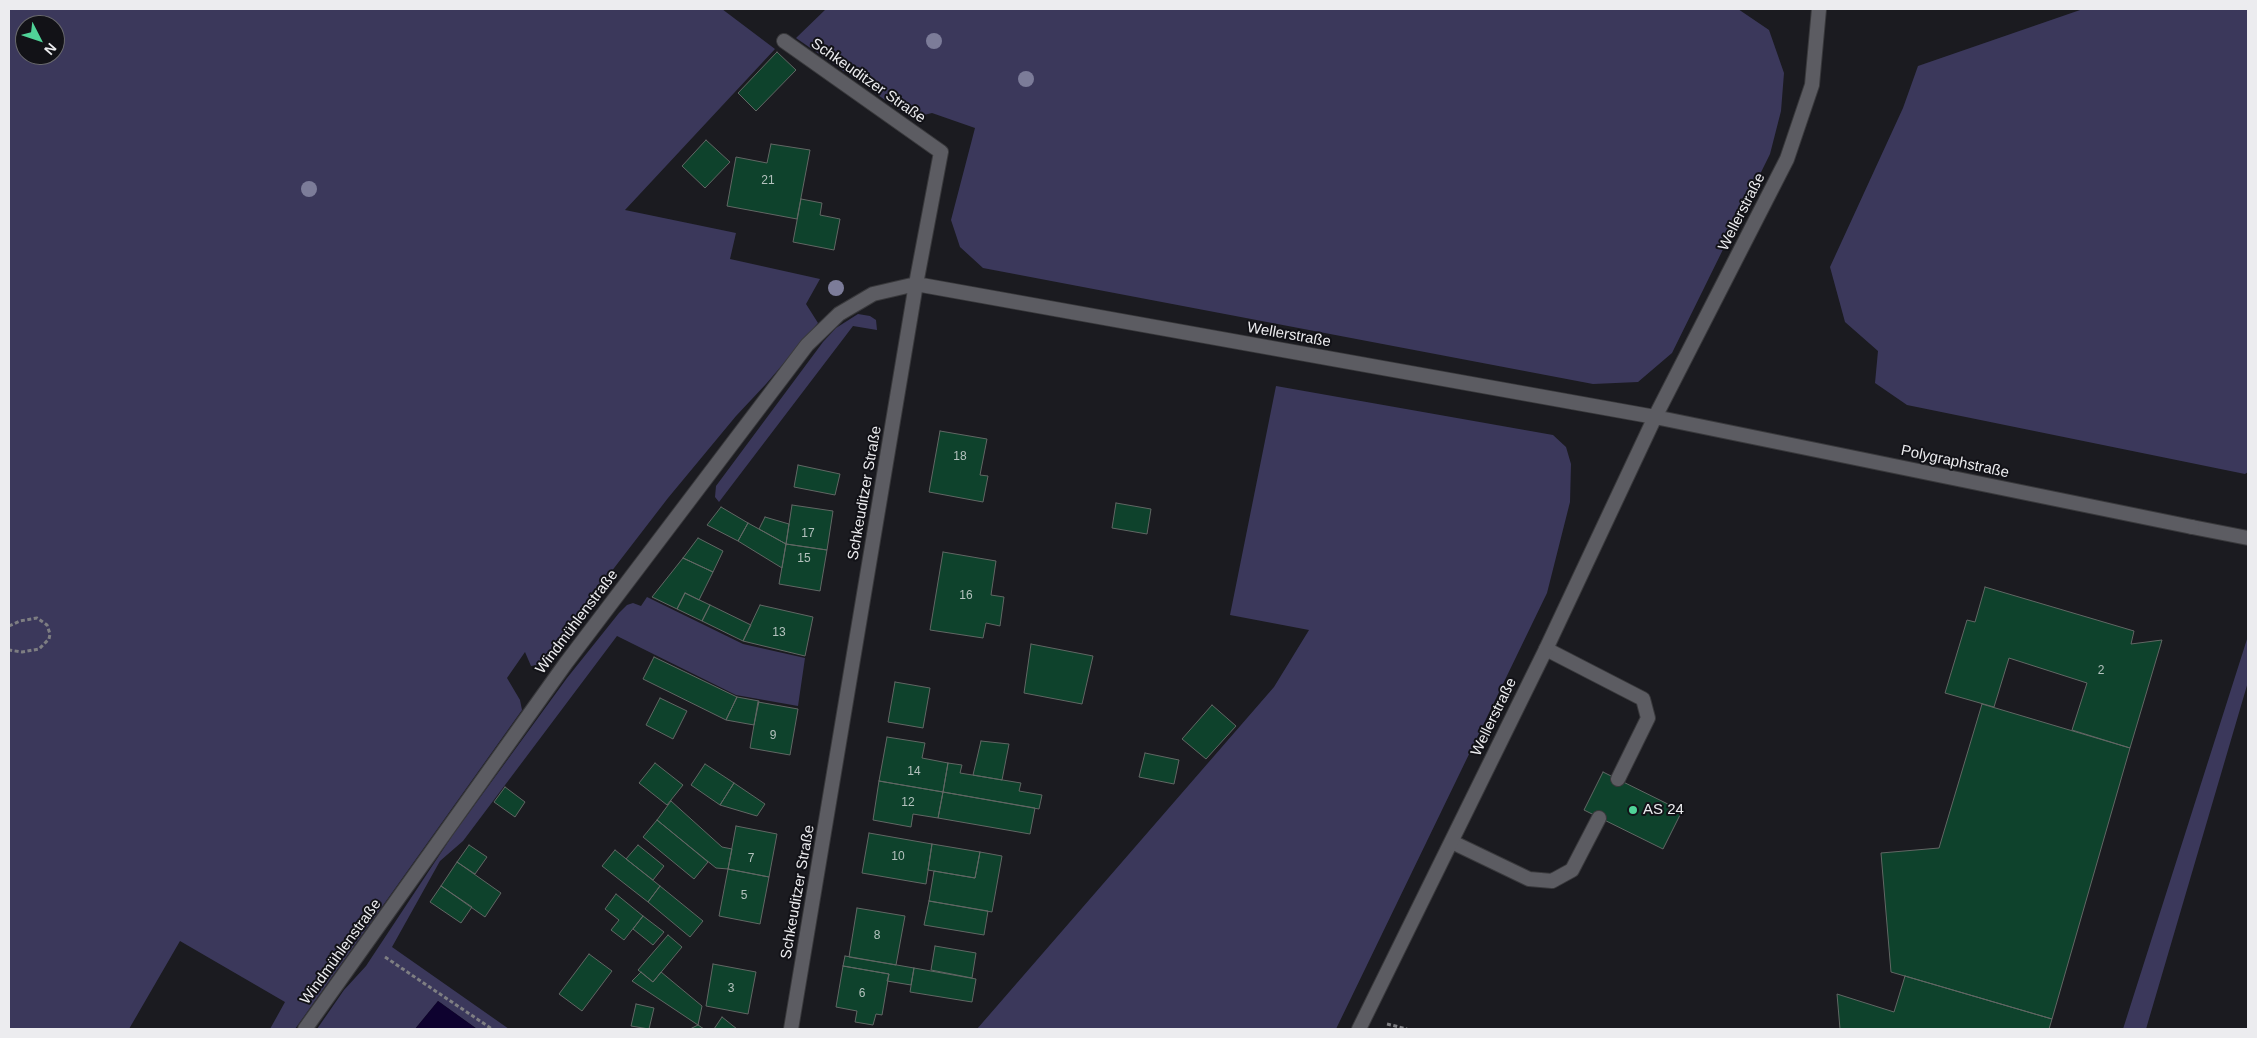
<!DOCTYPE html>
<meta charset="utf-8">
<style>
body{margin:0}
#map{position:relative;width:2257px;height:1038px;overflow:hidden;background:#1b1b20;font-family:Helvetica,sans-serif}
canvas{display:block}
.frame{position:absolute;inset:0;border:10px solid #ececef;pointer-events:none}
.north{position:absolute;left:15px;top:15px;width:50px;height:50px;box-sizing:border-box;background:#121217;border:1px solid #69696d;border-radius:50%;rotate:131deg;font-size:14px;font-weight:700;line-height:20px;text-align:center;color:#ececef}
.north::after{content:'';display:block;margin:auto;width:18px;height:22px;background:#50d398;clip-path:polygon(50% 0,100% 100%,50% 72%,0 100%)}
</style>
<div id="map">
<canvas width="2257" height="1038"></canvas>
<div class="frame"></div>
<div class="north">N</div>
</div>
<script>
const g = document.querySelector('canvas').getContext('2d');
g.lineJoin = 'round';
function fillPath(path, color) {
  g.fillStyle = color;
  g.fill(path, 'evenodd');
}
function poly(rows) {
  const path = new Path2D();
  for (const r of rows) {
    path.moveTo(r[0], r[1]);
    for (let i = 2; i < r.length; i += 2) path.lineTo(r[i], r[i + 1]);
  }
  return path;
}
function trace(path, color, width, dash) {
  g.strokeStyle = color;
  g.lineWidth = width;
  g.lineCap = dash ? 'butt' : 'round';
  g.setLineDash(dash || []);
  g.stroke(path);
}
function write(font, color, halo, rows, align = 'center') {
  g.font = font + ' Helvetica,sans-serif';
  g.lineWidth = 4;
  g.setLineDash([]);
  g.textBaseline = 'middle';
  g.strokeStyle = halo;
  g.fillStyle = color;
  for (const [text, x, y, turn = 0] of rows) {
    g.save();
    g.translate(x, y);
    g.rotate((+turn || 0) * Math.PI / 180);
    g.textAlign = isNaN(turn) ? turn : align;
    if (halo) g.strokeText(text, 0, 0);
    g.fillText(text, 0, 0);
    g.restore();
  }
}
fillPath(poly([
 [9,9,722,9,775,49,625,210,736,233,730,259,820,279,806,304,818,323,766,384,736,416,668,498,544,659,537,665,531,666,525,652,507,678,520,700,522,710,295,1029,270,1029,285,1002,180,941,129,1029,9,1029],
 [25,25,55,25,55,55,25,55],
 [826,9,1738,9,1769,30,1784,73,1781,111,1770,154,1672,353,1638,382,1593,384,983,268,960,247,951,220,975,128,932,113,911,118,796,38],
 [2083,9,2248,9,2248,472,2245,474,1907,405,1875,383,1878,351,1845,322,1830,267,1903,108,1918,66],
 [858,314,870,316,876,320,877,330,853,326,719,502,715,497,716,486,823,342,836,328],
 [1276,386,1553,435,1566,447,1571,464,1570,502,1547,593,1336,1029,977,1029,1274,687,1309,630,1230,615],
 [647,597,743,644,805,658,798,706,736,695,617,636,463,841,440,861,392,947,509,1029,477,1029,438,1001,415,1029,317,1029,344,990,366,966,452,836,567,678,619,613,627,605,633,603,641,606],
 [2248,636,2248,682,2146,1029,2123,1029]
]), '#3b385b');
fillPath(poly([
 [438,1001,477,1029,415,1029]
]), '#0e022f');
const building = poly([
 [777,52,796,70,756,111,738,93,777,52],
 [706,140,730,162,705,188,682,166,706,140],
 [771,144,810,150,797,219,727,206,736,157,767,163,771,144],
 [801,199,822,203,820,215,840,219,834,250,793,242,801,199],
 [940,431,987,439,980,475,988,476,983,502,929,492,940,431],
 [798,465,840,474,835,495,794,487,798,465],
 [1116,503,1151,509,1147,534,1112,528,1116,503],
 [792,505,833,511,827,550,786,544,792,505],
 [721,507,748,523,738,541,707,525,721,507],
 [765,517,789,524,786,544,759,529,765,517],
 [748,523,786,544,782,568,738,541,748,523],
 [698,538,723,551,713,572,683,558,698,538],
 [786,544,827,550,820,591,779,584,786,544],
 [943,552,996,561,991,595,1004,597,1000,626,986,623,983,638,930,630,943,552],
 [683,558,713,572,699,600,685,593,677,609,652,597,683,558],
 [1985,587,2134,631,2131,644,2162,640,2130,748,2072,730,2087,683,2009,658,1994,707,1945,693,1967,620,1975,622,1985,587],
 [685,593,710,605,702,621,677,609,685,593],
 [710,605,751,625,743,641,702,621,710,605],
 [760,605,813,617,805,656,743,641,760,605],
 [1031,644,1093,656,1082,704,1024,693,1031,644],
 [654,657,737,697,726,720,643,679,654,657],
 [895,682,930,688,923,728,888,722,895,682],
 [737,697,759,701,754,725,726,720,737,697],
 [660,698,687,711,673,739,646,725,660,698],
 [758,702,798,709,790,755,750,748,758,702],
 [1982,704,2130,748,2052,1019,1891,972,1881,853,1939,848,1982,704],
 [1212,705,1236,726,1206,759,1182,739,1212,705],
 [887,737,925,743,922,758,948,763,943,792,879,781,887,737],
 [981,741,1009,744,1002,780,973,775,981,741],
 [1145,753,1179,760,1174,784,1139,777,1145,753],
 [655,763,683,785,667,805,639,783,655,763],
 [948,763,962,765,960,773,1021,783,1019,791,1042,795,1039,809,943,792,948,763],
 [705,764,734,783,720,805,691,785,705,764],
 [1603,772,1682,811,1663,849,1584,810,1603,772],
 [879,781,943,792,938,818,913,814,911,827,873,820,879,781],
 [734,783,765,804,757,816,720,805,734,783],
 [505,787,525,802,515,817,494,802,505,787],
 [943,792,1035,808,1030,834,938,818,943,792],
 [671,801,722,847,732,849,728,869,716,868,657,820,671,801],
 [657,820,708,862,694,879,643,837,657,820],
 [736,826,777,834,769,877,728,869,736,826],
 [869,833,932,844,926,884,862,873,869,833],
 [932,844,980,852,975,878,928,870,932,844],
 [469,845,487,857,475,874,457,862,469,845],
 [638,845,664,866,653,880,626,859,638,845],
 [615,850,660,886,648,902,602,866,615,850],
 [980,852,1002,856,992,912,929,901,934,871,975,878,980,852],
 [457,862,501,893,485,917,441,886,457,862],
 [728,869,769,877,760,924,719,916,728,869],
 [441,886,472,907,461,923,430,902,441,886],
 [660,886,703,921,690,937,648,902,660,886],
 [616,894,643,916,624,940,611,930,619,920,605,909,616,894],
 [929,901,988,911,984,935,924,925,929,901],
 [857,908,905,916,896,965,849,957,857,908],
 [643,916,664,932,653,945,633,929,643,916],
 [668,935,682,947,653,982,638,970,668,935],
 [935,946,976,953,972,978,931,970,935,946],
 [589,954,612,971,582,1011,559,994,589,954],
 [845,956,914,968,911,985,887,981,889,974,843,966,845,956],
 [713,964,756,972,748,1014,706,1006,713,964],
 [843,966,889,974,882,1015,876,1014,873,1025,855,1022,857,1011,836,1007,843,966],
 [914,968,976,979,972,1002,910,992,914,968],
 [641,972,653,982,661,972,702,1006,698,1025,632,981,641,972],
 [1905,976,2052,1019,2049,1029,1840,1029,1837,994,1894,1012,1905,976],
 [636,1004,654,1008,649,1029,631,1026,636,1004],
 [722,1017,737,1029,714,1029,722,1017],
 [698,1025,704,1029,690,1029,698,1025]
]);
fillPath(building, '#0e422c');
trace(building, '#616764', 1);
const service = poly([
 [2192,527,2248,538],
 [1546,649,1643,699,1648,718,1618,779],
 [1452,842,1529,879,1552,881,1572,870,1599,818]
]);
const minor = poly([
 [784,41,941,152,916,284,791,1029],
 [305,1029,566,663,807,345,839,314,873,294,916,284,1655,417,2192,527],
 [1359,1029,1546,649,1655,417,1787,159,1812,85,1819,9]
]);
trace(service, '#39393c', 16);
trace(minor, '#39393c', 16);
trace(poly([
 [9,626,20,621,37,618,47,625,50,634,49,639,39,649,22,652,9,650],
 [385,957,492,1029],
 [1387,1024,1407,1029]
]), '#7e7e82', 3, [4, 2.5]);
trace(service, '#5c5c62', 14);
trace(minor, '#5c5c62', 14);
g.fillStyle = '#7c7c99';
for (const [x, y] of [
 [934,41],
 [1026,79],
 [309,189],
 [836,288]
]) {
  g.beginPath();
  g.arc(x, y, 8, 0, 2 * Math.PI);
  g.fill();
}
for (const [x, y, r, color] of [
 [1633,810,5,"#50d398"]
]) {
  const dot = new Path2D();
  dot.arc(x, y, r, 0, 2 * Math.PI);
  g.fillStyle = color;
  g.fill(dot);
  trace(dot, '#121217', 2);
}
write('12px', '#b4c2be', null, [
 ["21",768,181],
 ["18",960,457],
 ["17",808,534],
 ["15",804,559],
 ["16",966,596],
 ["13",779,633],
 ["2",2101,671],
 ["9",773,736],
 ["14",914,772],
 ["12",908,803],
 ["10",898,857],
 ["7",751,859],
 ["5",744,896],
 ["8",877,936],
 ["3",731,989],
 ["6",862,994]
]);
write('15px', '#ececef', '#121217', [
 ["Schkeuditzer Straße",868,81,35],
 ["Wellerstraße",1742,212,-63],
 ["Wellerstraße",1289,335,10],
 ["Polygraphstraße",1955,462,12],
 ["Schkeuditzer Straße",865,493,-80],
 ["Windmühlenstraße",577,622,-53],
 ["Wellerstraße",1494,717,-64],
 ["Schkeuditzer Straße",798,892,-80],
 ["Windmühlenstraße",341,952,-54]
]);
write('15px', '#ececef', '#121217', [
 ["AS 24",1643,810]
], 'left');
</script>
